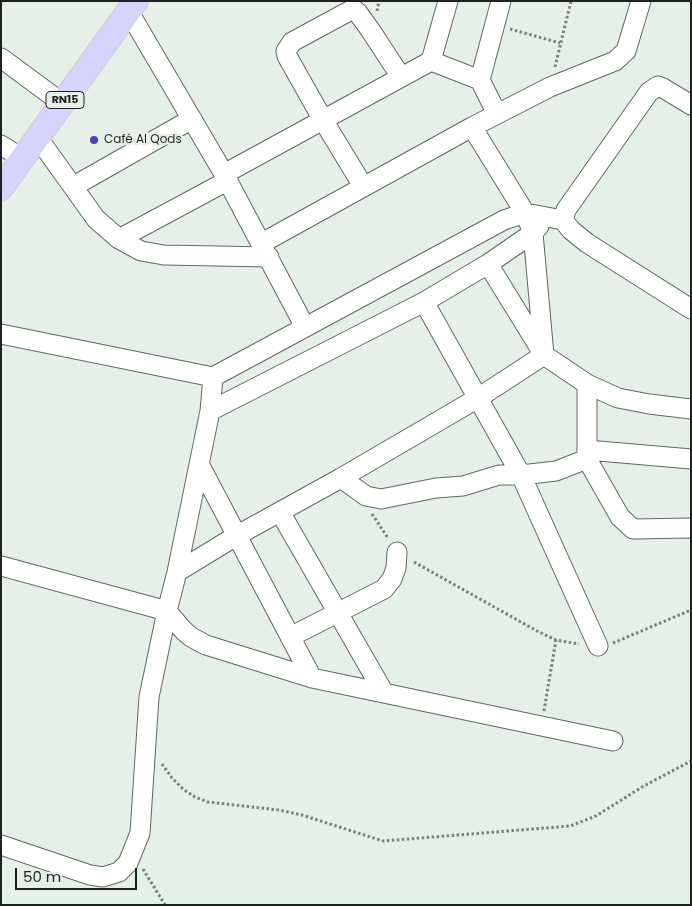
<!DOCTYPE html>
<meta charset="utf-8">
<style>
body{margin:0}
#map{position:relative;width:692px;height:906px;overflow:hidden;background:#e4f1e8;font-family:Poppins,sans-serif}
canvas{display:block}
.frame{position:absolute;inset:0;border:2px solid #1e221f;pointer-events:none}
.scale{position:absolute;left:15px;top:868px;width:122px;height:22px;box-sizing:border-box;border:2px solid #1e221f;border-top:0;padding-left:6px;font-size:15px;line-height:18px;white-space:nowrap;color:#1e221f;-webkit-text-stroke:4px #e4f1e8;paint-order:stroke}
</style>
<div id="map">
<canvas width="692" height="906"></canvas>
<div class="frame"></div>
<div class="scale">50 m</div>
</div>
<script>
const g = document.querySelector('canvas').getContext('2d');
g.lineJoin = 'round';
function poly(rows) {
  const path = new Path2D();
  for (const r of rows) {
    path.moveTo(r[0], r[1]);
    for (let i = 2; i < r.length; i += 2) path.lineTo(r[i], r[i + 1]);
  }
  return path;
}
function trace(path, color, width, dash) {
  g.strokeStyle = color;
  g.lineWidth = width;
  g.lineCap = dash ? 'butt' : 'round';
  g.setLineDash(dash || []);
  g.stroke(path);
}
function write(font, color, halo, rows, align = 'center') {
  g.font = font + ' Poppins,sans-serif';
  g.lineWidth = 5;
  g.setLineDash([]);
  g.textBaseline = 'middle';
  g.strokeStyle = halo;
  g.fillStyle = color;
  for (const [text, x, y, turn = 0] of rows) {
    g.save();
    g.translate(x, y);
    g.rotate((+turn || 0) * Math.PI / 180);
    g.textAlign = isNaN(turn) ? turn : align;
    if (halo) g.strokeText(text, 0, 0);
    g.fillText(text, 0, 0);
    g.restore();
  }
}
const minor = poly([
 [129,12,224,174,305,327],
 [1,58,62,103],
 [431,61,480,80],
 [497,114,480,80,501,1],
 [38,138,96,219,119,239,141,251,164,255,269,257],
 [1,145,23,159],
 [224,174,431,61,448,1],
 [74,186,192,119],
 [363,186,323,120,287,56,286,51,292,42,353,9,358,13,371,31,401,77],
 [563,220,566,210,649,92,658,86,663,88,691,105],
 [119,239,227,181],
 [262,243,472,127,550,87,615,61,626,51,641,1],
 [488,264,544,355,587,384,618,398,649,404,691,409],
 [424,302,521,475,598,646],
 [1,334,213,377,504,220,525,213,563,220,571,230,587,243,691,309],
 [210,411,424,302,488,264,533,233,539,226],
 [587,450,691,459],
 [587,459,620,517,633,529,691,528],
 [199,464,312,678],
 [341,478,366,496,381,499,436,488,463,486,499,475,521,475,556,471,587,459,587,384],
 [280,512,384,693],
 [1,566,167,611,177,572,210,411,213,377],
 [177,572,236,536,341,478,478,398,544,355,533,233,525,213,472,127],
 [167,611,183,630,191,637,206,645,312,678,613,741],
 [290,637,384,589,392,579,396,568,397,552],
 [1,845,90,875,103,877,119,872,128,863,140,833,149,697,167,611]
]);
const major = poly([
 [1,188,136,1]
]);
trace(minor, '#5d6961', 21);
trace(major, '#cecece', 26);
trace(poly([
 [377,11,379,1],
 [510,29,560,43],
 [555,67,571,1],
 [372,514,388,538],
 [414,562,537,631,556,640,579,644],
 [613,643,691,610],
 [544,711,556,640],
 [162,764,172,778,183,789,195,797,208,802,279,810,302,815,383,841,570,826,596,816,642,787,691,761],
 [143,869,165,905]
]), '#79817c', 3, [2.5, 2.5]);
trace(minor, '#fff', 19);
trace(major, '#d4d4fd', 24);
for (const [x, y, r, color] of [
 [94,140,5,"#5440b8"]
]) {
  const dot = new Path2D();
  dot.arc(x, y, r, 0, 2 * Math.PI);
  g.fillStyle = color;
  g.fill(dot);
  trace(dot, '#e4f1e8', 2);
}
for (const [x, y, w] of [
 [65,100,38]
]) {
  const box = new Path2D();
  box.roundRect(x - w / 2, y - 8.5, w, 17, 4);
  g.fillStyle = '#e4f1e8';
  g.fill(box);
  trace(box, '#1e221f', 1);
}
write('bold 11px', '#1e221f', null, [
 ["RN15",65,100]
]);
write('12px', '#1e221f', '#e4f1e8', [
 ["Café Al Qods",104,140]
], 'left');
</script>
